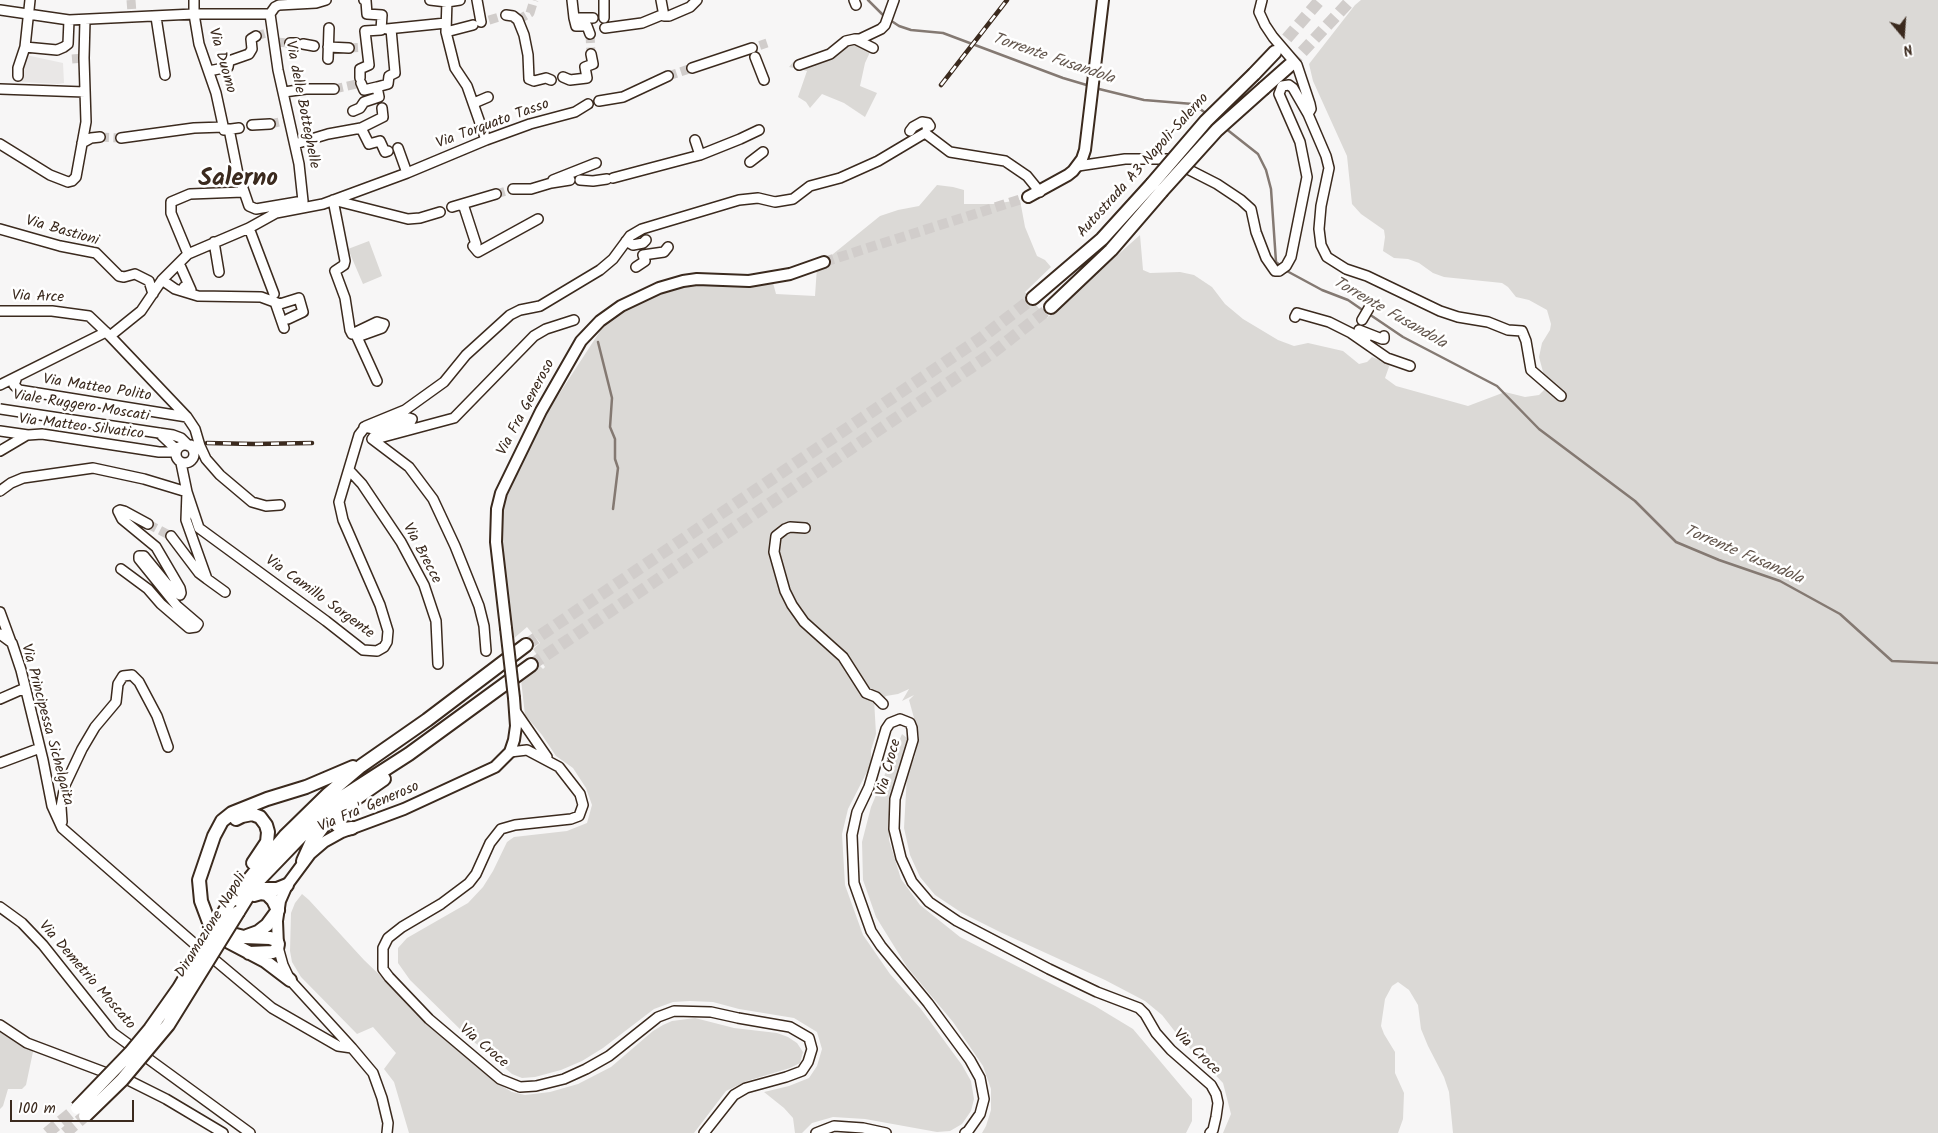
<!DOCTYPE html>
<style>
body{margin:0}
#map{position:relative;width:1938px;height:1133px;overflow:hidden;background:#f7f6f6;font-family:Kalam,sans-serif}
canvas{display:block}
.north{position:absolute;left:1878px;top:10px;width:50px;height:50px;-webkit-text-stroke:4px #fff;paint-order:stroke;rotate:162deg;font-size:14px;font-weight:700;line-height:20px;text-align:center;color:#3b2a1e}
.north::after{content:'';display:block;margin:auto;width:18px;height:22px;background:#3b2a1e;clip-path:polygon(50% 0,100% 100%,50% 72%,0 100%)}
.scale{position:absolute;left:10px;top:1100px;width:124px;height:22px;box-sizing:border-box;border:2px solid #3b2a1e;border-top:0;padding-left:6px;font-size:15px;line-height:18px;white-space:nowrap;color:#3b2a1e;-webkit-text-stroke:4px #fff;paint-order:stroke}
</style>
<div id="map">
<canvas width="1938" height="1133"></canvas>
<div class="north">N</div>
<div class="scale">100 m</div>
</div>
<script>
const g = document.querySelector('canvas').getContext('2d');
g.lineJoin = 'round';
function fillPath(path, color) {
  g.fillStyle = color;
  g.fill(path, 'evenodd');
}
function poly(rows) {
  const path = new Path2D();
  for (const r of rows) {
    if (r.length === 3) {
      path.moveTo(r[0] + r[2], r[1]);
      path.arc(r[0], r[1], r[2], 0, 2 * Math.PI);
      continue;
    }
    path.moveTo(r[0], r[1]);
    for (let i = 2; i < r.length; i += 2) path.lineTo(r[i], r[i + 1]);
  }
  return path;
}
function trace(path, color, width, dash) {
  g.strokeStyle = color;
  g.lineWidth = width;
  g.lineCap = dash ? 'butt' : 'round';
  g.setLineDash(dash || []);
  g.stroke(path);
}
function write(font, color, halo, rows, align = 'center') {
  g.font = font + ' Kalam,sans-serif';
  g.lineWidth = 5;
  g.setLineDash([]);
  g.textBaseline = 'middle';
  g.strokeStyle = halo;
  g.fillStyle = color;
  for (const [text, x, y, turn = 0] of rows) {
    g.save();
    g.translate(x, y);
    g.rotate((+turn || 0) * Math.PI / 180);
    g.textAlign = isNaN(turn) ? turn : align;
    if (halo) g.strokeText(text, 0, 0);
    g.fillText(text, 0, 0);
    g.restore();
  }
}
fillPath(poly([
 [26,55,63,63,64,83,58,84,21,82]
]), '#e9e7e6');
fillPath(poly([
 [1361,0,1938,0,1938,1133,1453,1133,1449,1092,1444,1077,1428,1046,1421,1029,1418,1005,1409,990,1398,982,1392,986,1385,999,1381,1026,1384,1034,1395,1052,1395,1073,1404,1093,1403,1119,1398,1133,1223,1133,1231,1114,1223,1083,1180,1038,1162,1015,1145,1001,1105,980,1002,933,962,913,935,895,920,877,910,855,904,828,907,775,915,756,919,736,909,700,914,695,902,701,909,689,898,694,886,696,883,699,874,699,876,734,871,750,871,764,848,809,842,834,845,885,863,935,890,974,921,1009,962,1065,971,1081,974,1099,971,1111,962,1124,950,1131,937,1132,865,1119,833,1117,812,1123,802,1133,795,1133,793,1118,784,1108,764,1092,789,1086,809,1078,817,1066,822,1049,817,1032,794,1018,739,1009,713,1002,690,1001,673,1002,654,1009,603,1048,582,1061,561,1070,535,1077,522,1078,512,1074,467,1036,410,980,398,963,398,948,407,938,468,903,483,887,493,871,507,842,514,837,567,831,587,823,592,805,586,788,573,768,556,756,542,735,525,715,521,680,539,665,543,669,545,667,533,649,540,643,527,627,512,640,501,562,500,514,509,484,535,431,604,325,640,301,674,289,710,284,772,279,776,294,815,296,817,267,880,216,898,210,919,206,937,185,953,187,964,190,964,204,993,204,1020,200,1025,227,1037,256,1045,260,1051,267,1025,292,1047,318,1140,235,1143,270,1150,273,1180,272,1194,275,1212,287,1225,304,1243,319,1278,340,1294,346,1308,343,1343,351,1359,364,1367,362,1372,357,1390,364,1385,378,1396,386,1468,406,1505,392,1525,397,1539,395,1544,390,1546,383,1539,357,1542,343,1550,330,1551,324,1547,310,1529,300,1516,297,1508,287,1502,283,1444,277,1433,273,1419,263,1408,259,1394,258,1383,251,1385,237,1384,230,1361,214,1352,204,1347,156,1313,81,1309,64,1355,5],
 [850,40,871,50,865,63,860,86,877,93,865,117,844,103,822,94,810,108,806,102,798,97,807,71,789,67,794,61,798,65],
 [369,241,382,276,363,284,348,249],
 [902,734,907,738,906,756,889,799,889,840,901,879,920,905,960,937,1095,1006,1133,1029,1192,1099,1192,1121,1186,1133,982,1133,986,1126,991,1110,991,1089,983,1066,953,1022,907,967,876,917,863,880,862,842,871,807],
 [302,894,309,900,364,960,443,1036,500,1085,512,1092,525,1095,550,1092,578,1084,611,1067,653,1031,663,1025,672,1021,695,1018,734,1028,777,1033,788,1037,797,1043,803,1052,800,1063,790,1068,747,1081,726,1091,694,1133,409,1133,394,1082,384,1069,396,1053,373,1027,357,1034,301,977,292,962,290,951,291,913,295,903],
 [0,1027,34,1047,26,1085,22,1089,8,1089,3,1106,0,1109]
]), '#dbd9d6');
trace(poly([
 [868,0,885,17],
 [890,20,899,26,911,30,943,33,1063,78,1090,86],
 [1095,88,1144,100,1193,104,1207,114],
 [1225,128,1258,154,1266,170,1271,189,1276,262,1281,266],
 [1285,270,1322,290,1348,300,1364,311],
 [1369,314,1403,337,1497,386,1539,429,1635,501,1676,542,1719,560,1780,581,1840,614,1892,661,1938,663],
 [598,342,612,398,610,427,615,439,615,459,618,468,613,509]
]), '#847972', 2.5);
trace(poly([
 [131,0,132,13],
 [518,20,530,13,534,0],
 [476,24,506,15],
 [590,34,591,54],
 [256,36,270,32],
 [276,42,290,43],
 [349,48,366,47],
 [754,53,752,48,767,43],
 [72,59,84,58],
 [668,76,692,68],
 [334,89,361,83,360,78],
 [270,124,288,120],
 [100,137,121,138],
 [496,194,513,189],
 [148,524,171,536]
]), '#d1cdcb', 9, [9, 4.5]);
trace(poly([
 [824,262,1028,197]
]), '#d1cdcb', 10, [10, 5]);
trace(poly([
 [1275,52,1320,0],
 [1290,65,1351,0],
 [526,645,981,338,1033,298],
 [531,665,991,354,1051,307],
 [47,1133,77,1108],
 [65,1133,85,1116]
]), '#d1cdcb', 12, [12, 6]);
const minor = poly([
 [194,0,194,14,199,44,216,93,224,130,239,128],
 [430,0,447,2,460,0],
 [447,0,446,32,455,68,467,86,486,140],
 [477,0,481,22],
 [572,0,574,18,593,18],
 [661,0,664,16,669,16,690,7,697,0],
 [854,0,856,5],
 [1262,0,1259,12,1265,25,1273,37,1297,65,1310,104,1311,109,1308,114],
 [0,10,69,20,194,14,270,14],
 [270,14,275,7,279,5,316,3,326,0],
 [506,15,513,16,518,20,524,35,528,55,529,79,534,81,546,78,551,80],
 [156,17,165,75],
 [574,18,576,26,587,26,590,34],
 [604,18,604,0],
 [605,28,642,23,664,14],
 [387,29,446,23],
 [446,32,473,25],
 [290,43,296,43],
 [303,44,314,46],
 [25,47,57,50,64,47,68,44,69,20],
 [328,47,349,48],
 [873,48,855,39,860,39,881,29,885,25,894,0],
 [755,57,764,80],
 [328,59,329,28],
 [799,65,830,54,846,41,855,39],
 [692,68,752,48],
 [209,71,228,67,229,61,249,54,252,49,251,39,256,36],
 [18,76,18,68,25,47,30,0],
 [563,77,570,80,587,78,585,67,593,64,591,54],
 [360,78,360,69,369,65,365,31,381,30,382,15,367,14,366,1,364,0],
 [361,83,364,90,377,87],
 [0,89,85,92],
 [284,92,306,89,334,89],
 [599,101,623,97,668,76],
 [474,103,488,97],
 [353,111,360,108,364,102,379,97,377,87,388,84,389,76,395,73,391,29],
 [252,125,270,124],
 [361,128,369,144,380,141,385,152,388,151],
 [229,129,238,174,249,206,256,209,303,201,299,164,278,70,270,14],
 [910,131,913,127,922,122,928,123,930,126,927,127],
 [121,138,194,128,224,127],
 [695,140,700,155],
 [82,143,91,138,100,137],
 [0,144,50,175,68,182,72,181,76,177,86,122,84,58,85,20],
 [295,144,328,134,361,128,383,117,382,108],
 [398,148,407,173],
 [750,162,763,152],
 [1078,166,1125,159,1168,159,1217,184,1241,200,1251,209,1256,232,1266,258,1275,271,1279,271,1286,266,1291,257,1307,177,1300,142,1279,94,1282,86,1289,85,1293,88,1308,114,1326,156,1329,168,1321,206,1319,229,1321,245,1327,257,1346,269,1367,276,1440,311,1458,317,1488,322,1508,330,1522,331,1526,341,1531,370,1561,396],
 [613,178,700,155,740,139,759,130],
 [553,180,596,163],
 [580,180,593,181,607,179],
 [513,189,531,189,551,183,570,180],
 [333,200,345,261,344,265,335,271,345,298,350,330,352,334,377,322,384,324,382,328,357,337,377,381],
 [333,200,408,219,420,218,440,212],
 [463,204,476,244,473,246,478,252,538,219],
 [452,207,496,194],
 [249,228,274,294],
 [0,229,60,246,96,253,119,276,124,277,135,274,149,281,153,294],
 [626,241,633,245,643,243,646,240],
 [214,242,219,272],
 [188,254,171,213,171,202,190,194,243,192],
 [179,263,191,290,184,287],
 [636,267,645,261,643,255,664,252,668,247],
 [162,280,175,289,198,296,261,297,280,304,299,298,303,312,288,319],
 [275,302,284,328],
 [0,311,52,311,89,316,110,336,141,311,162,280,188,254,249,228,276,213,323,204,407,173,486,140,530,124,575,112,588,104],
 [1295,317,1297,313,1329,322,1351,333,1387,358,1410,366],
 [1362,320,1369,308],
 [110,336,187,417,195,429,200,446,206,459,220,475,252,502,266,506,280,505],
 [1366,339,1359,330,1382,339,1384,339,1384,336],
 [17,377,14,385,19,390,187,417],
 [0,385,106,332],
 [364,427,374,429,409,418,412,419,410,423,381,434,383,437,454,418,534,336,546,329,574,320],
 [0,431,28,435,42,434,159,452,176,452],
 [159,433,173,435,181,438,189,446,191,445],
 [159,433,177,450],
 [381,434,375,435,372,439,409,467,433,499,455,546,479,606,484,626,486,651],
 [185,454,9],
 [0,451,27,435],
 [181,463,187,492,199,528,326,621,363,650,377,651,384,647,387,642,388,631,380,605,343,520,339,502,359,435,366,426,405,410,444,382,466,355,510,315,520,310,540,306,600,270,613,259,630,236,642,229,739,200,758,198,775,202,793,199,810,186,840,178,878,161,925,133,950,152,1005,161,1027,176,1040,192],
 [349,470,362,484,401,542,424,585,436,621,438,664],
 [0,491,11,483,23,478,93,468,144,479,187,492,186,520,207,579,225,592],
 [805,528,790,527,785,529,776,536,774,552,785,591,792,605,804,622,843,657,866,693,876,697,883,704],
 [171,536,199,573,207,579],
 [121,569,148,589,161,604,189,628,196,627,198,624,177,606,139,559,139,556,144,556,167,584,180,595,181,593,180,588,156,547,122,519,118,511,120,510,124,511,148,524],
 [0,612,11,642],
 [0,634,12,643,21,670,43,760,52,806,62,828,197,946],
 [0,699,25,688],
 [516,712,547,757],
 [510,752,527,750,559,767,580,794,583,805,579,816,571,819,515,825,501,829,490,843,476,874,469,883,441,904,402,927,388,938,383,948,383,969,389,977,429,1019,500,1079,520,1087,536,1086,564,1079,586,1069,609,1056,658,1017,674,1011,711,1012,738,1018,790,1027,809,1038,812,1049,808,1062,802,1071,786,1077,746,1088,734,1095,704,1133],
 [0,763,40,748],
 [62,822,61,807,65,785,82,749,95,727,116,702,118,684,123,676,132,675,139,682,157,716,168,747],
 [0,907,22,923,43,945,113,1033,250,1133],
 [278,947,283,965,290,980,352,1048,373,1073,382,1098,388,1123,387,1133],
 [216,961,272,1008,338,1046,352,1048],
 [0,1025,27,1043,104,1072],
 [130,1081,166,1099,223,1133],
 [816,1133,834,1126,863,1128,886,1133],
 [965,1133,968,1131,980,1114,984,1099,980,1078,970,1060,928,1003,881,946,871,931,854,883,852,835,857,812,869,787,886,729,890,723,900,719,910,723,912,728,913,740,895,799,894,829,901,858,912,882,929,902,957,921,1049,969,1097,992,1139,1008,1145,1014,1156,1033,1171,1050,1211,1085,1216,1094,1218,1103,1216,1117,1213,1130,1210,1133]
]);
const major = poly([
 [1028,197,1068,175,1073,171,1082,159,1085,150,1103,0],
 [506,628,496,542,497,509,501,493,541,411,581,341,600,321,621,306,659,288,683,281,697,279,749,281,790,274,824,262],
 [278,946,277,921,280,901,287,885,310,854,324,842,342,832,404,809,495,767,510,752,514,740,516,726,514,698]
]);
const highway = poly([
 [1254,74,1275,52],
 [1264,88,1290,65],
 [1033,298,1102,239,1152,184],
 [1051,307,1111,250,1161,192],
 [342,808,337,816,338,826,345,829,352,828],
 [236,819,242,816,252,814,260,817,266,825,268,832,267,842,253,863],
 [303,861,312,841,331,816,384,779],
 [259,891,265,889,277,889,287,885],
 [230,902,285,836,328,794,361,766,427,720,526,645],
 [238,912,256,883,308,829,336,801,409,754,531,665],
 [210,925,201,901,199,880,214,836,222,821,232,813,267,799,306,787,353,767],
 [232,934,244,937,270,938,276,940,278,944,277,949,273,952,249,953],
 [247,936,258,932,267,925,278,910,273,900,267,894,261,893,254,895],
 [227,941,265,961,290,980]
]);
trace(minor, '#3b2a1e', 12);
trace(major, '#3b2a1e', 14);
trace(highway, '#3b2a1e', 16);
trace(minor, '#fff', 9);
trace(major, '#fff', 10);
trace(highway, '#fff', 12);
const rail = poly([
 [941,85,1007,0],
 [207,443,254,444,312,443]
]);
trace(rail, '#3b2a1e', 4.5);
trace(rail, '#fff', 2.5, [8]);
const minorBridge = poly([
 [0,409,159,433]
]);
const majorBridge = poly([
 [506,628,514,698]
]);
const highwayBridge = poly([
 [1152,184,1206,121,1254,74],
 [1161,192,1217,130,1264,88],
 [77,1108,130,1053,150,1029,179,988,230,902],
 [85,1116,122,1080,168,1025,238,912]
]);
trace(minorBridge, '#3b2a1e', 12, []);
trace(majorBridge, '#3b2a1e', 14, []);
trace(highwayBridge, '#3b2a1e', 16, []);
trace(minorBridge, '#fff', 9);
trace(majorBridge, '#fff', 10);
trace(highwayBridge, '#fff', 12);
write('15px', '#3b2a1e', '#fff', [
 ["Via Duomo",221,61,74],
 ["Via delle Botteghelle",301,105,79],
 ["Via Torquato Tasso",493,125,-20],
 ["Autostrada A3 Napoli-Salerno",1144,166,-48],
 ["Via Bastioni",62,232,16],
 ["Via Arce",38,298,2],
 ["Via Matteo Polito",97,389,9],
 ["Viale Ruggero Moscati",81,407,9],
 ["Via Fra Generoso",527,408,-62],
 ["Via Matteo Silvatico",81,428,7],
 ["Via Brecce",421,554,62],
 ["Via Camillo Sorgente",319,598,36],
 ["Via Principessa Sichelgaita",46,725,75],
 ["Via Croce",890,768,-75],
 ["Via Fra' Generoso",369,808,-23],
 ["Diramazione Napoli",212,926,-58],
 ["Via Demetrio Moscato",86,976,49],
 ["Via Croce",483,1047,40],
 ["Via Croce",1196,1053,44]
]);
write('italic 16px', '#65584f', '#fff', [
 ["Torrente Fusandola",1053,60,19],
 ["Torrente Fusandola",1389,314,30],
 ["Torrente Fusandola",1743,556,23]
]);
write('bold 25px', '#3b2a1e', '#fff', [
 ["Salerno",238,181]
]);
</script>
